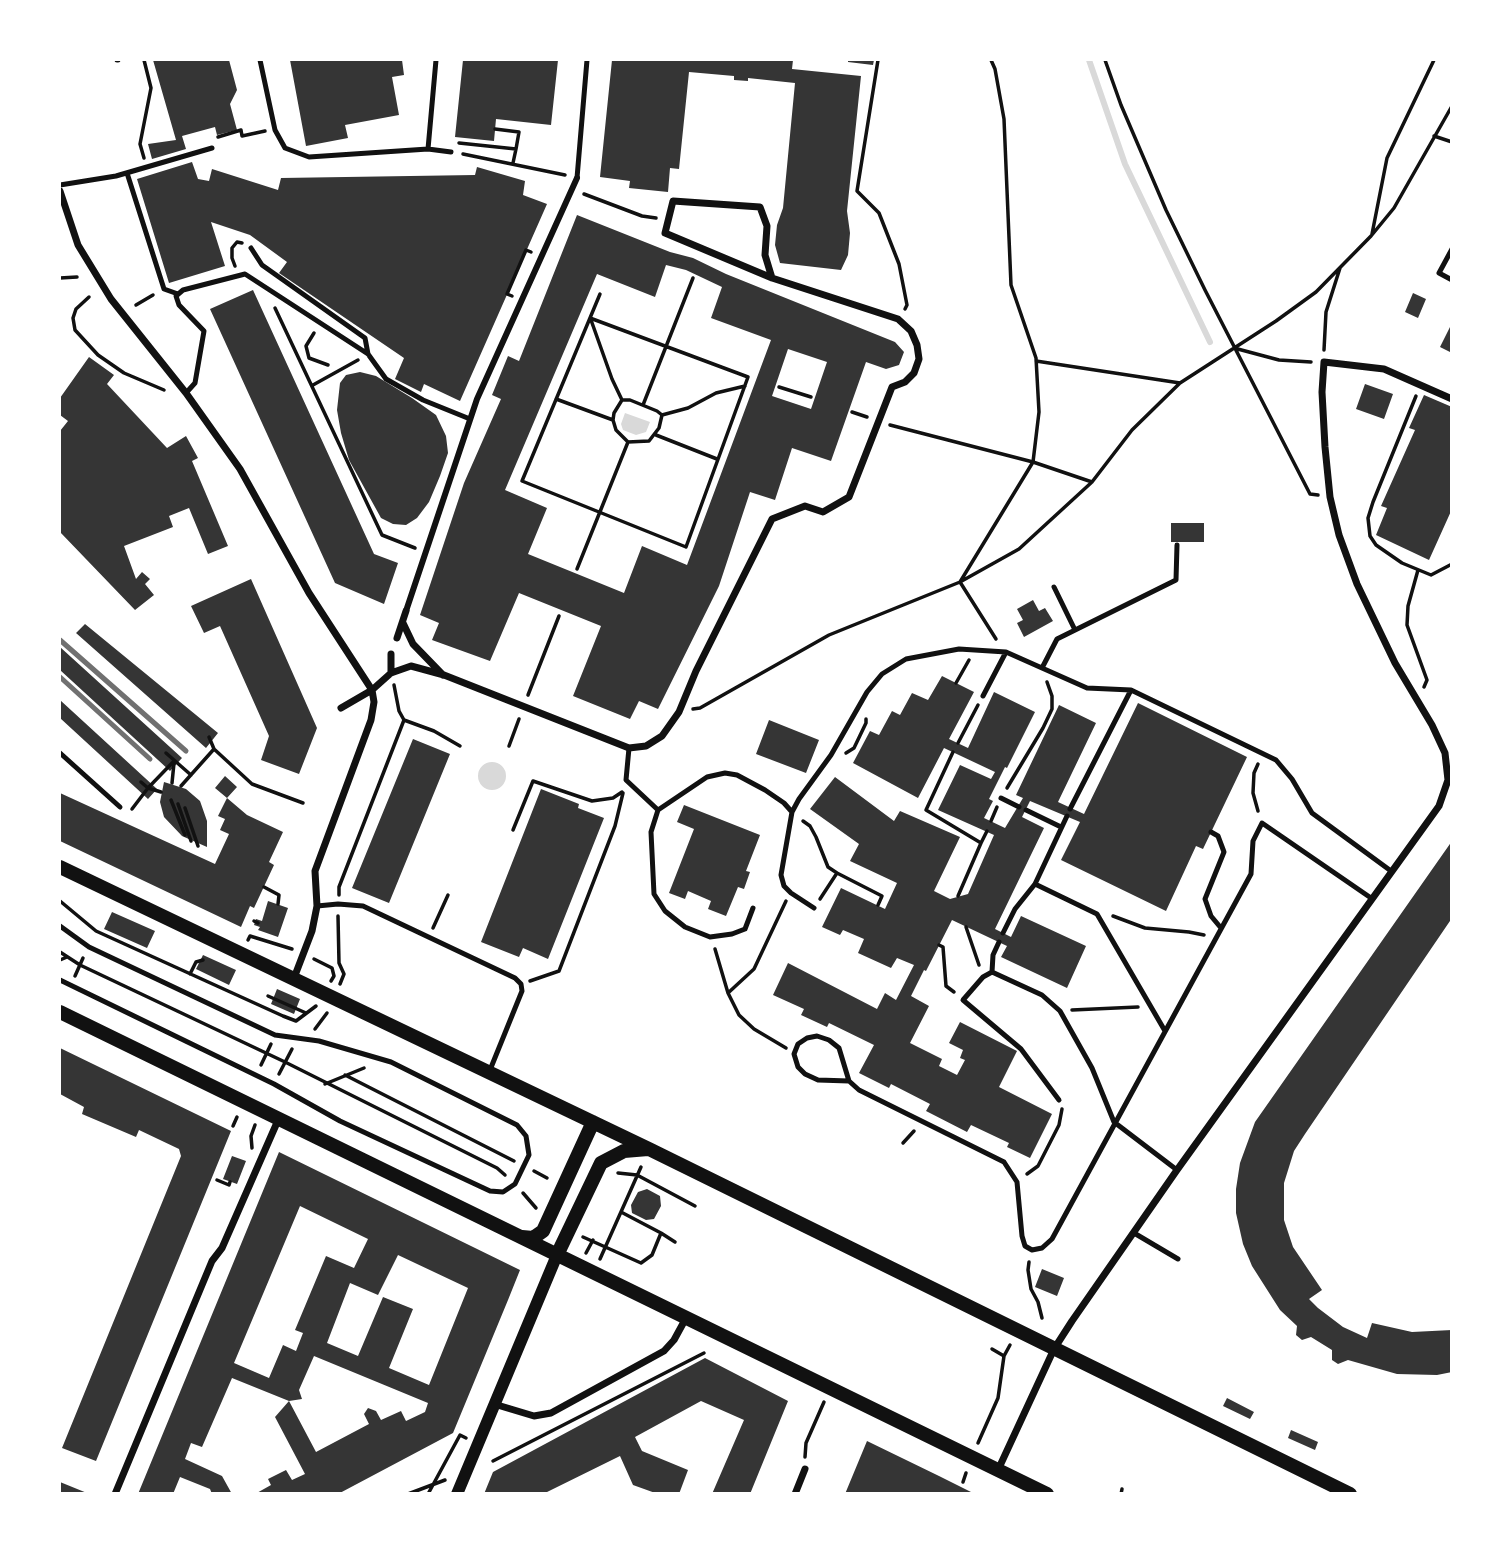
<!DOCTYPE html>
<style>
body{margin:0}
#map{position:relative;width:1511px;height:1553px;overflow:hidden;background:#fff;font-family:Roboto,sans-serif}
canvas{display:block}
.frame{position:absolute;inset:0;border:61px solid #fff;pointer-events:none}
</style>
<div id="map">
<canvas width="1511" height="1553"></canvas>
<div class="frame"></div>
</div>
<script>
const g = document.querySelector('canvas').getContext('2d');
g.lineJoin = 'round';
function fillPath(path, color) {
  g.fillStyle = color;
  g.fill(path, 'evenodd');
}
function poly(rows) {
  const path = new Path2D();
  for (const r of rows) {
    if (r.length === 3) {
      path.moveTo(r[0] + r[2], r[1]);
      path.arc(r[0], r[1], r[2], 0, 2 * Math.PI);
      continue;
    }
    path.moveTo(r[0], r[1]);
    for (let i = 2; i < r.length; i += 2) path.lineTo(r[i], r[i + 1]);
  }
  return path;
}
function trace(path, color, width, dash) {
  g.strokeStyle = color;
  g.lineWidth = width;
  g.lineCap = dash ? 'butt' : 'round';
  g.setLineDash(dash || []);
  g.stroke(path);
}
fillPath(poly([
 [625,413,650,422,646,432,636,435,623,430,621,424],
 [492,776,14]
]), '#d9d9d9');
trace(poly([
 [1089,60,1125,164,1210,342]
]), '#d9d9d9', 6);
fillPath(poly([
 [153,60,229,60,237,90,230,104,237,130,217,135,215,127,182,136,186,149,152,159,148,144,176,140],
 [290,60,402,60,404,75,392,77,399,115,345,125,348,138,306,146],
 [463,60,558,60,551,125,496,119,494,141,455,137],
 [612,60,793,60,792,69,861,76,847,211,850,233,848,255,841,270,780,263,775,245,777,225,783,208,795,83,748,78,748,81,734,80,734,76,689,72,679,169,670,168,668,192,629,188,630,181,600,177],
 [848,60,874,60,873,65,848,62],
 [192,162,198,179,209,181,212,169,278,190,281,178,475,175,477,167,525,181,523,195,547,204,460,401,424,384,421,392,395,379,404,358,279,273,287,262,250,235,211,222,225,266,169,283,137,179],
 [577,215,670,252,693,258,726,274,895,342,904,352,899,365,886,369,866,362,831,461,792,448,775,500,750,492,719,586,658,709,639,701,630,719,573,696,601,626,519,593,490,661,432,640,439,623,420,615,464,483,501,399,492,395,508,356,519,361],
 [666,265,686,270,722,287,711,318,771,340,687,565,642,546,624,593,528,554,547,508,505,490,597,274,655,297],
 [788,349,827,362,811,409,772,396],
 [253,290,374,554,398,563,384,604,335,583,210,309],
 [1413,293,1426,299,1418,318,1405,312],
 [1452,323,1452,353,1440,347],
 [89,357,114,375,107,384,167,448,186,436,198,458,192,461,228,546,208,554,189,508,169,516,173,527,124,546,136,579,142,572,150,579,145,584,154,595,135,610,60,532,60,431,68,421,60,415,60,398],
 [360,372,376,376,412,398,436,415,446,436,448,453,440,476,429,502,417,518,406,525,393,524,381,518,349,460,341,433,337,410,340,383,346,375],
 [1365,384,1393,394,1384,419,1356,409],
 [1424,395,1452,407,1452,509,1429,560,1376,535,1387,508,1381,506,1415,430,1409,428],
 [1171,523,1204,523,1204,542,1171,542],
 [251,579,317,728,299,774,261,760,269,736,220,626,204,633,191,606],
 [1033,600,1039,611,1045,608,1053,621,1024,637,1017,623,1023,620,1017,609],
 [85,624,218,733,206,748,76,633],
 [60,647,182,758,170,771,60,670],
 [942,676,974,692,949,739,968,748,994,692,1035,712,1007,768,1005,767,989,799,993,801,984,818,1005,828,1023,798,1016,795,1059,705,1096,723,1058,802,1084,814,1138,703,1247,757,1203,849,1196,846,1166,911,1061,860,1080,822,1030,801,1022,817,1044,828,995,929,1011,937,1021,916,1086,946,1067,988,1001,957,1007,946,952,920,926,971,924,970,911,996,929,1006,910,1043,942,1059,939,1066,957,1075,965,1060,960,1058,963,1050,949,1043,960,1022,1017,1051,999,1087,1052,1114,1030,1158,1007,1147,1009,1143,971,1125,967,1132,926,1111,930,1104,891,1084,889,1088,859,1073,874,1045,829,1023,827,1027,801,1015,804,1009,773,995,788,963,877,1009,885,993,896,1000,914,965,897,958,891,968,858,953,864,939,843,930,840,935,822,927,841,888,885,909,897,883,850,861,859,844,810,809,835,777,894,821,900,811,960,837,934,891,950,899,968,894,994,835,938,810,960,765,991,779,995,772,944,748,918,798,853,763,870,731,879,735,892,711,900,715,912,693,928,700],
 [60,700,157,789,148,799,60,718],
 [769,720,819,740,806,773,756,754],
 [413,739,450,754,389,903,352,888],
 [225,776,237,787,227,798,247,815,283,832,269,862,274,865,254,908,250,906,241,927,60,841,60,793,215,864,229,834,220,830,225,819,218,816,227,798,215,788],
 [164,782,186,789,200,801,207,821,207,847,182,836,164,817,160,802],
 [541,789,579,804,578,808,604,818,548,959,523,948,519,957,481,942],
 [684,805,760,835,746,871,750,872,744,889,738,887,726,916,708,909,711,901,688,891,685,899,669,893,694,829,677,822],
 [1452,841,1452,918,1305,1134,1294,1151,1284,1183,1284,1220,1293,1247,1322,1290,1309,1299,1318,1308,1343,1327,1367,1338,1372,1323,1412,1332,1452,1330,1452,1372,1437,1375,1397,1374,1348,1360,1338,1364,1332,1360,1332,1350,1311,1337,1302,1340,1296,1335,1297,1326,1280,1310,1252,1266,1243,1244,1236,1213,1236,1189,1240,1163,1255,1122],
 [268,901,288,908,278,937,258,930,260,927,254,925,256,919,262,921],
 [112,912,155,931,147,948,104,929],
 [203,955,236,970,229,985,196,969],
 [277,989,300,999,294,1014,271,1004],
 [60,1048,231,1131,96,1461,62,1448,181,1156,179,1149,139,1130,136,1137,82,1114,84,1107,60,1094],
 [279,1152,520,1270,508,1300,453,1433,338,1494,255,1494,271,1485,268,1479,286,1470,292,1480,305,1474,275,1417,289,1401,316,1452,369,1424,364,1414,368,1408,376,1411,381,1420,401,1411,406,1421,425,1412,428,1403,314,1356,299,1390,302,1399,289,1401,232,1378,202,1447,191,1443,185,1459,222,1476,232,1494,212,1494,210,1489,180,1477,173,1494,138,1494],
 [300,1206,368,1239,354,1268,326,1256,295,1330,303,1333,296,1351,283,1345,269,1378,234,1363],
 [398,1255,468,1288,429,1385,389,1368,413,1309,383,1297,358,1356,327,1343,350,1283,378,1295],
 [232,1156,246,1161,237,1184,223,1179],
 [647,1189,660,1196,661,1206,654,1219,646,1220,632,1213,631,1205,638,1192],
 [1042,1269,1064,1278,1057,1296,1035,1287],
 [705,1358,788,1401,750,1494,712,1494,744,1420,701,1401,635,1437,642,1451,688,1470,679,1494,658,1494,633,1485,620,1456,543,1494,484,1494,493,1472],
 [1227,1398,1254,1412,1250,1419,1223,1406],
 [1291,1430,1318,1442,1315,1450,1288,1438],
 [867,1441,939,1476,975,1494,845,1494],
 [60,1482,87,1493,87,1494,60,1494]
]), '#353535');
trace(poly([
 [144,60,151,88,140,144,144,158],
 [878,60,857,191,879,213,899,264,907,305,905,309],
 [991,60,995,69,1004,119,1011,285,1036,358,1039,412,1033,462,960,582,996,639],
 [1105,60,1121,105,1166,210,1205,290,1310,494,1318,495],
 [1434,136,1452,142],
 [218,137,241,130,242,136,265,131],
 [459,143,516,149,519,132,495,129],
 [463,154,565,175],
 [513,163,516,149],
 [584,194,642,216,656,218],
 [1372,234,1387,158,1434,60],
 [235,266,232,258,232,248,237,242,242,243],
 [60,278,77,277],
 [512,296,507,294,526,250,531,252],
 [89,297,76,309,73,318,75,330,98,355,124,373,164,390],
 [136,305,153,295],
 [275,308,382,535,415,548],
 [590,318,748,377,686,547,522,481,600,294],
 [591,320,612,379,622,400,614,413,613,420,616,430,628,442,649,441,659,428,662,415,657,411,630,400,622,400],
 [314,333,306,346,309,358,328,365],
 [1234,348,1279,360,1311,362],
 [1324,350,1326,312,1340,268],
 [1036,361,1180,383],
 [313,385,358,360],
 [779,387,811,397],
 [1416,396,1373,502,1368,518,1370,536,1376,545,1402,563,1431,575,1452,564],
 [556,399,613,420],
 [643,405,693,278],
 [852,412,867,417],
 [662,415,688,408,716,393,745,386],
 [890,425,1033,462,1092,482],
 [656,435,717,459],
 [577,569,628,442],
 [1418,570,1408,606,1407,625,1427,680,1424,687],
 [956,683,969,660],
 [528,695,559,616],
 [693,709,700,708,829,635,960,582,1019,549,1092,482,1132,430,1180,383,1276,321,1316,292,1371,236,1394,208,1452,106],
 [404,720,434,731,460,746],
 [209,737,214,749,252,784,303,803],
 [958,743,978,705],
 [509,746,519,719],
 [953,752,926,810,981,843,958,896],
 [166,753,191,775],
 [846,753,854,748,866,723,866,719],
 [1258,764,1254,773,1253,793,1258,811],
 [141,782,148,788,161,792],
 [172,783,174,763],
 [181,786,214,749],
 [1007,788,1043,728,1052,709,1052,696,1047,682],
 [171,800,185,835],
 [178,804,191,841],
 [185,808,198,846],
 [132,809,148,788,174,761],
 [803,821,810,826,816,837,828,867,837,873],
 [991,821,997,807],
 [513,830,533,781,592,801,613,798,622,792],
 [981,843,987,831],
 [264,887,279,895,278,904],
 [339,895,339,887,404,720,399,711,394,685],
 [820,899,837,873,882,896,878,905],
 [60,901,96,931,283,1016,296,1021,316,1006],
 [338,916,339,963,344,974,340,984],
 [1113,916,1145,928,1189,932,1204,935],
 [254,921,258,923],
 [966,927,979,965],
 [433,928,448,895],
 [248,940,250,936,292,949],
 [939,945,943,947,946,986,954,992],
 [715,949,728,993,739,1015,754,1029,786,1048],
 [60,952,80,965,285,1062,497,1168,505,1175],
 [314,959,332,968,334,976,331,981],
 [60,960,67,957],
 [190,974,196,962,203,960],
 [75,976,83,958],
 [530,981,559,971,615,826,623,793],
 [728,993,754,969,786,901],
 [268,996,306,1013],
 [1072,1010,1138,1007],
 [315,1029,327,1013],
 [261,1065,271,1044],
 [279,1074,292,1049],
 [345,1075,514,1161],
 [325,1084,364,1068],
 [233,1126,237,1117],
 [903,1143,914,1131],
 [252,1148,251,1136,255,1125],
 [534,1171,547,1178],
 [618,1173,637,1175,695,1206],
 [1027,1174,1038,1166,1059,1125,1062,1109],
 [217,1180,229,1185,230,1182],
 [523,1193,536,1208],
 [621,1212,661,1233],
 [583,1237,641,1263,652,1255,661,1233,675,1242],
 [586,1253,593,1240],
 [600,1259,641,1167],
 [1029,1262,1028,1270,1031,1289,1038,1302,1042,1318],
 [992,1349,1004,1356,1010,1345],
 [978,1443,998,1398,1004,1356],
 [805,1457,806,1443,824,1402],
 [493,1461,704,1353],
 [963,1482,966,1473],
 [408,1494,445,1480],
 [428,1494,460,1435,466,1438],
 [1121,1494,1122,1489]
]), '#111', 3.5);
trace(poly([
 [117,60,118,60],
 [260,60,275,130,285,148,309,157,428,149,436,60],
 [428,149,451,152],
 [127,173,164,289,178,294],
 [577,178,587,60],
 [60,185,116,176,212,148],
 [251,248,262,265,365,338,368,354],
 [1452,249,1439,273,1452,280],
 [186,393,195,383,204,331,179,305,176,296,183,290,245,274,368,354,386,379,423,400,470,419],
 [1054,587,1075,630],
 [1042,668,1057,639,1176,580,1177,545],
 [983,696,1006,652],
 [629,748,626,780,658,810,707,777,725,773,737,775,765,790,784,803,792,812],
 [60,753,120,807],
 [1001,798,1019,807],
 [1070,809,1131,690],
 [658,810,651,832,654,894,665,911,685,927,710,937,732,934,745,929,753,908],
 [1026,810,1061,827],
 [1211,832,1218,836,1224,852,1205,899,1211,916,1221,928],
 [1035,884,1067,816],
 [317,906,338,904,363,906,515,978,521,984,522,991,490,1070],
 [814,908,791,893,784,886,781,875,792,812,799,799,831,755,867,692,882,674,906,659,959,649,1006,652,1087,688,1131,690,1276,760,1292,779,1312,813,1391,871],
 [60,926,89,947,275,1035,319,1041,391,1062,517,1125,526,1136,529,1155,515,1184,503,1192,490,1191,340,1121,274,1084,60,980],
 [1003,933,1015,909,1035,884,1097,914,1165,1031],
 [992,972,993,955,999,942],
 [849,1081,818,1080,805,1074,798,1067,794,1054,798,1044,807,1038,817,1036,829,1040,839,1048,849,1081,859,1090,1004,1162,1017,1182,1022,1236,1025,1246,1032,1250,1042,1248,1052,1239,1251,874,1253,841,1262,823,1371,898],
 [1059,1100,1021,1049,963,1000,983,977,992,972,1042,995,1060,1011,1092,1068,1114,1122,1177,1170],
 [1134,1233,1178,1259]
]), '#111', 5);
trace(poly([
 [406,611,477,399,577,178]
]), '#111', 6);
trace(poly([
 [60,191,78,245,111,299,186,393,240,469,309,593,372,690,374,702,371,720,315,871,317,906,312,931,294,978],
 [403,623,413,644,443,675],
 [397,638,406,611],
 [391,654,391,673],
 [341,708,372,690,391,673,411,666,444,675,629,748,646,746,662,736,679,712,696,671,772,519,805,506,823,512,849,497,892,387,905,382,914,373,919,359,917,345,911,331,898,319,772,278,665,233,673,201,760,207,767,226,765,255,772,278],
 [494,1404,534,1416,551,1413,664,1351,674,1340,686,1318],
 [998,1470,1054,1349,1072,1321,1177,1170,1439,806,1448,780,1445,753,1432,725,1395,663,1357,584,1339,535,1330,497,1325,447,1322,392,1324,362,1384,369,1452,399],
 [115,1494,212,1261,222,1248,279,1118],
 [795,1494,805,1469]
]), '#111', 7);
trace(poly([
 [457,1494,557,1255]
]), '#111', 12);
trace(poly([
 [60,867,649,1149,1350,1494],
 [60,1012,1047,1494],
 [522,1237,533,1238,543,1231,593,1122],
 [557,1255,601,1163,624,1151,648,1149]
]), '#111', 14);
trace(poly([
 [60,640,186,751],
 [60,677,150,759]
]), '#707070', 5);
</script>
